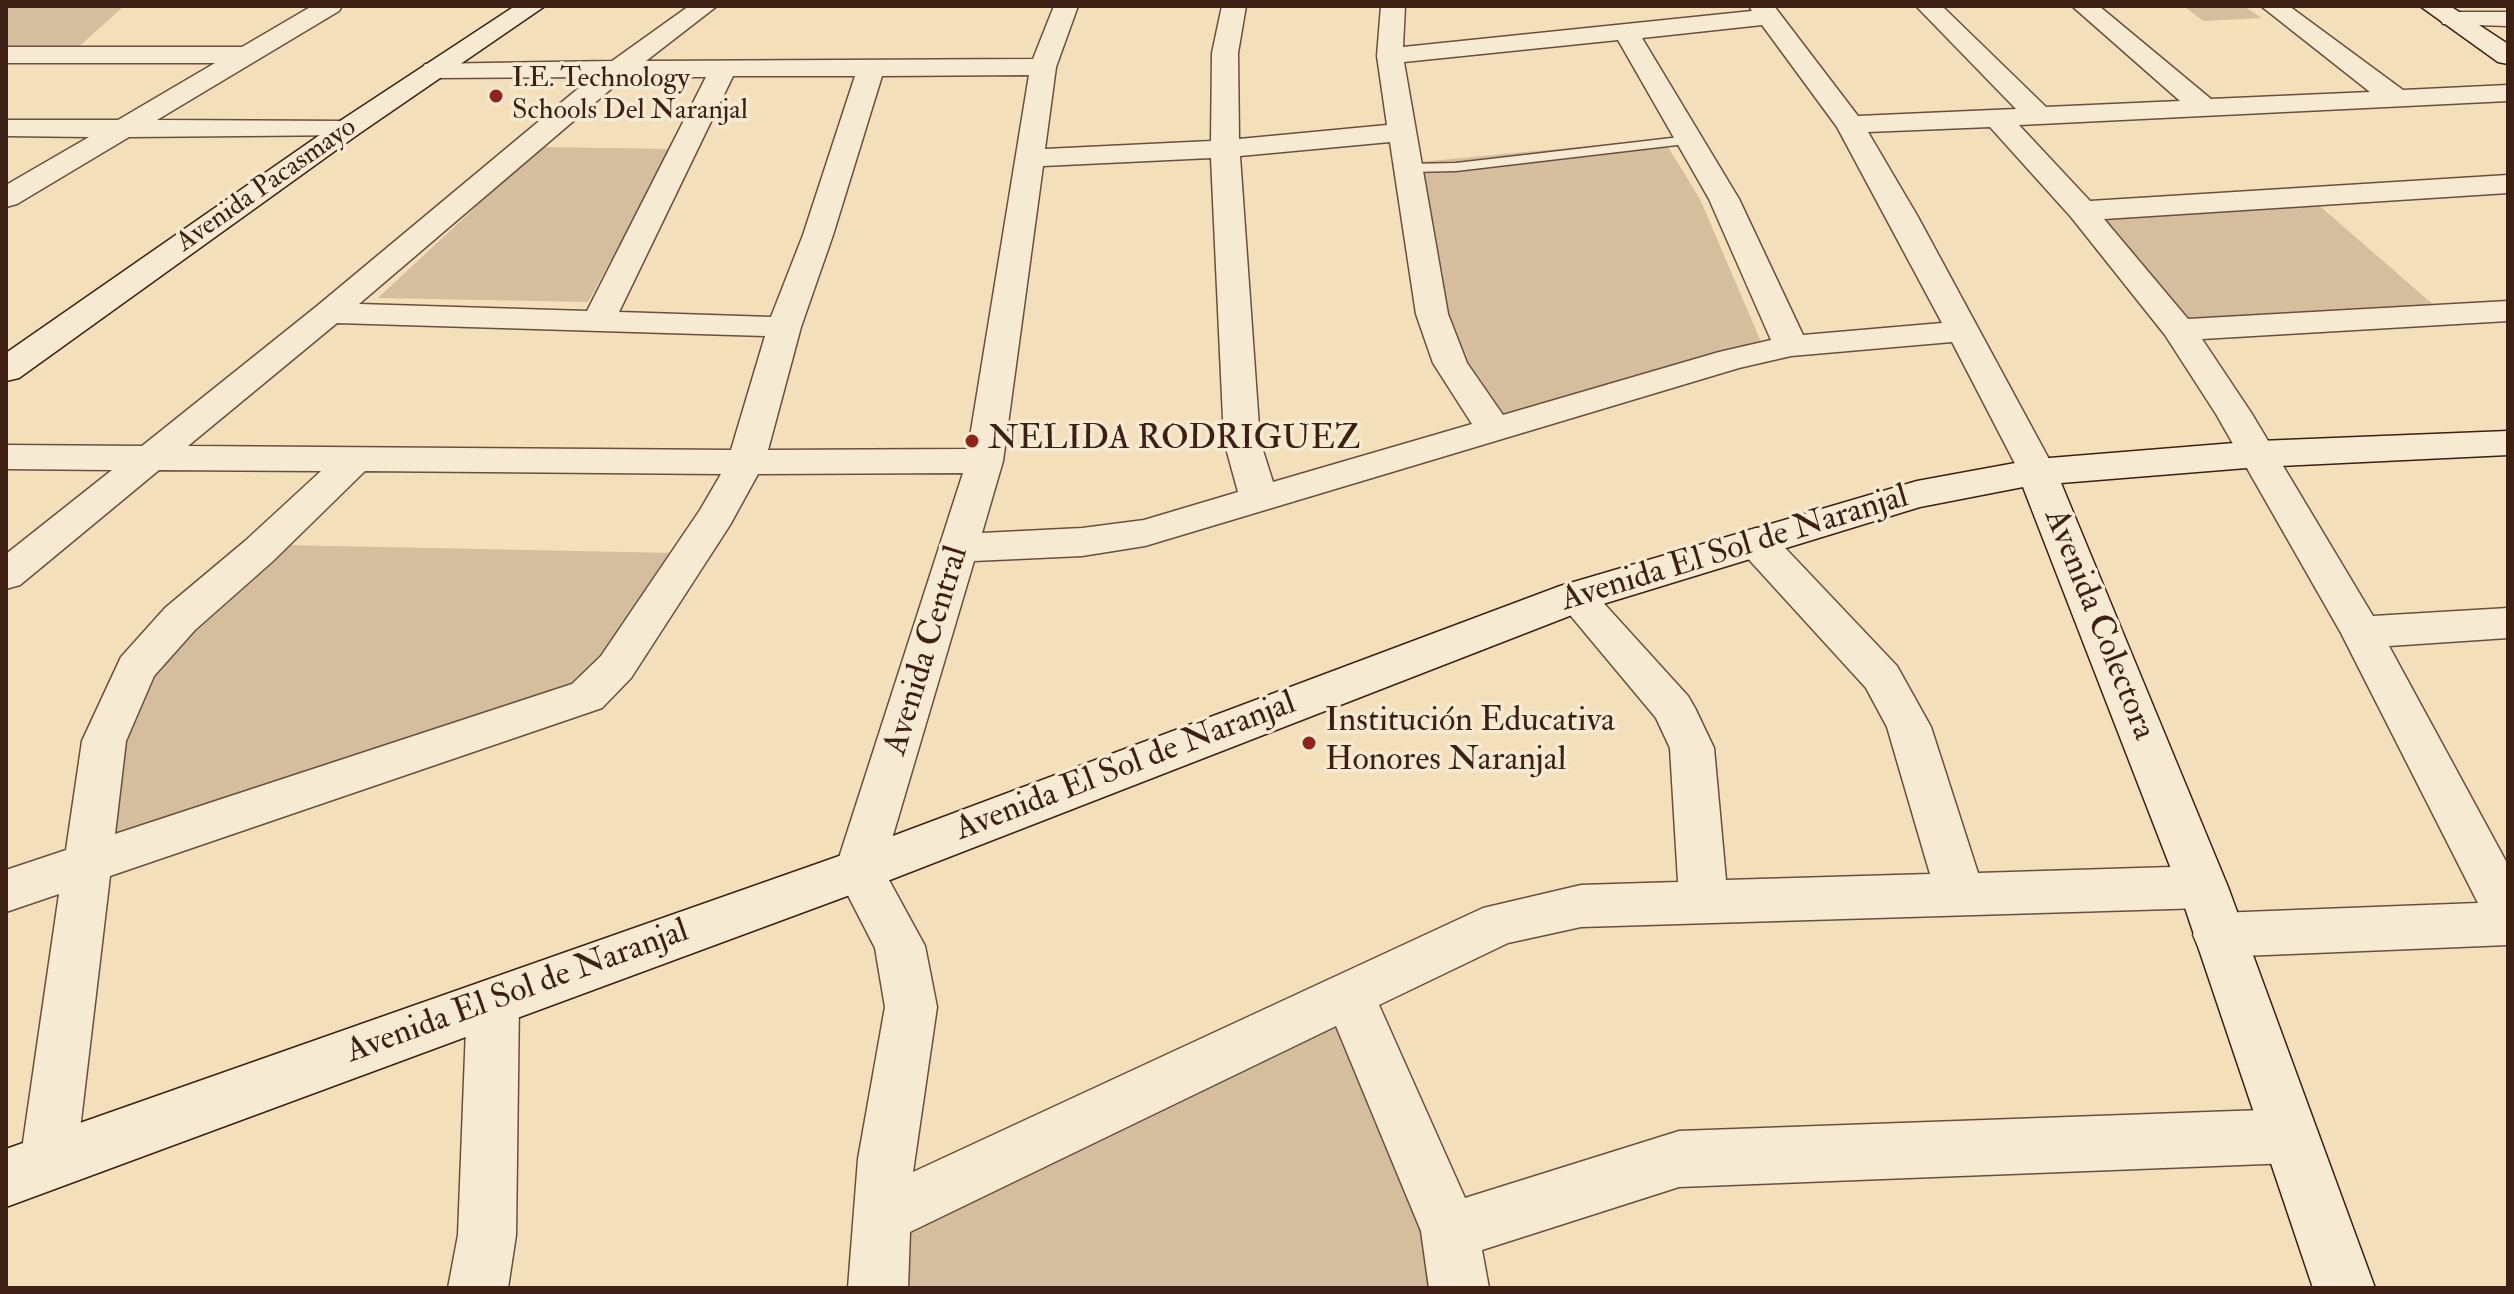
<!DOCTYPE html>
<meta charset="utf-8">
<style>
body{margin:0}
#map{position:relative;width:2514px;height:1294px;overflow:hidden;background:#f3dfba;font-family:"IM FELL Double Pica",serif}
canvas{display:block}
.frame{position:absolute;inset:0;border:8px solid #3d1f14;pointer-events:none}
</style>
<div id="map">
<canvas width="2514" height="1294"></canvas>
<div class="frame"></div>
</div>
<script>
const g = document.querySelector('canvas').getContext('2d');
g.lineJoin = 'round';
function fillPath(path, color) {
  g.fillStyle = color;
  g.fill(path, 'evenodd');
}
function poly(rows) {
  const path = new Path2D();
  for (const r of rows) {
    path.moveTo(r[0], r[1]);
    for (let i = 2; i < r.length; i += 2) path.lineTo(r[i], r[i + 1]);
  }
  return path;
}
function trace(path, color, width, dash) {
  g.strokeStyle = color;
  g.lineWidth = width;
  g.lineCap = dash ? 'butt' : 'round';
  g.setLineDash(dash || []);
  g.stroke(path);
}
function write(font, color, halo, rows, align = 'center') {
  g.font = font + ' "IM FELL Double Pica",serif';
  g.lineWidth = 7;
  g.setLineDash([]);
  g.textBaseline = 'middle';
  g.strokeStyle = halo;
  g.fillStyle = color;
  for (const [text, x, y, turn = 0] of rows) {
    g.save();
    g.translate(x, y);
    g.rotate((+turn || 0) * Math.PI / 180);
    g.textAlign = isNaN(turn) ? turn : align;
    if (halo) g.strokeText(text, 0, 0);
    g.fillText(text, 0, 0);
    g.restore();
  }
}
fillPath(poly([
 [6,6,124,6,74,51,6,51],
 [2184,6,2244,6,2261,18,2203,21],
 [1663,139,1700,199,1761,342,1500,416,1464,363,1444,312,1419,162],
 [540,147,672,149,588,302,378,298],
 [2315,202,2436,307,2184,321,2095,217],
 [284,545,675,553,603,662,581,683,110,848,123,735,152,669],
 [1343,1015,1432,1232,1440,1288,898,1288,901,1225]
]), '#d4be9e');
const lane = poly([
 [1689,136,1696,140,1694,143,1456,171,1410,172,1403,168,1410,164,1456,163,1689,136]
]);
const street = poly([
 [312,6,342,6,339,11,157,120,347,121,357,123,361,129,357,135,129,137,17,204,6,207,6,185,89,137,6,136,6,120,118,120,215,63,6,63,6,47,242,47,312,6],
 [689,6,717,6,646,61,1033,59,1054,6,1078,6,1056,67,1045,149,1211,141,1212,53,1222,6,1246,6,1238,53,1239,139,1387,125,1377,56,1381,6,1405,6,1403,47,1752,11,1749,6,1774,6,1858,116,2016,109,1916,6,1942,6,2046,107,2180,101,2072,6,2099,6,2211,99,2370,92,2261,6,2289,6,2403,90,2508,85,2508,101,2019,125,2090,201,2508,175,2508,193,2104,219,2188,319,2508,301,2508,321,2202,339,2252,414,2373,616,2508,608,2508,638,2389,646,2508,865,2508,945,2218,957,2200,951,2193,935,2200,919,2218,913,2478,903,2341,633,2216,414,2165,335,2071,217,1990,127,1868,132,1918,217,2056,472,2050,481,2037,484,2024,481,1952,342,1791,356,1739,368,1145,546,1082,556,974,561,883,869,925,946,937,1007,913,1172,1483,908,1581,885,1678,882,1670,748,1656,718,1555,597,1561,587,1575,582,1589,587,1688,696,1695,708,1714,748,1726,880,1930,874,1887,727,1866,688,1742,552,1736,542,1742,532,1756,528,1770,532,1897,666,1931,727,1978,873,2203,866,2220,872,2227,887,2220,902,2203,908,1581,927,1508,943,1379,1005,1465,1198,1679,1131,2291,1109,2311,1117,2319,1136,2311,1155,2291,1163,1679,1187,1482,1250,1489,1288,1429,1288,1421,1231,1336,1026,910,1232,908,1288,848,1288,858,1159,885,1007,875,948,835,870,963,473,758,474,730,525,631,678,602,708,110,876,76,1163,68,1183,48,1191,28,1183,20,1163,59,894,6,912,6,870,66,850,82,741,121,657,165,608,245,541,321,471,159,470,20,585,6,589,6,554,112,470,6,469,6,445,142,446,317,306,592,77,434,78,425,76,421,70,425,64,612,61,689,6],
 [1762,25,1837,127,1942,323,1803,335,1739,199,1642,38,1762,25],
 [1618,40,1709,199,1771,340,1719,352,1503,415,1467,363,1448,314,1404,62,1618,40],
 [1029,75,968,449,768,450,801,327,833,235,882,76,1029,75],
 [733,76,855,76,803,235,771,317,619,312,733,76],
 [625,77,706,77,587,311,359,304,625,77],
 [1390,142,1416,314,1433,363,1472,424,1273,482,1260,441,1240,156,1390,142],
 [1211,158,1224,441,1238,492,1144,520,1082,528,982,533,1003,461,1043,166,1211,158],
 [337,323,765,336,731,450,188,446,337,323],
 [365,471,721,474,700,510,601,656,572,684,115,834,126,741,154,676,195,630,273,561,365,471],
 [2452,12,2508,12,2508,26,2443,24,2440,19,2443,14,2452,12],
 [493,978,511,985,519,1002,516,1235,508,1288,448,1288,458,1235,467,1002,475,985,493,978]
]);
const secondary = poly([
 [515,6,545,6,357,135,19,378,6,381,6,353,337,123,515,6],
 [2420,6,2450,6,2508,44,2508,64,2498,62,2420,6],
 [2508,431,2508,455,2259,467,2061,483,2228,887,2375,1288,2313,1288,2178,887,2023,487,1920,507,1590,608,877,885,6,1207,6,1149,842,855,1560,586,1917,481,2037,459,2259,441,2508,431]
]);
trace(lane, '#6a4f3e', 3);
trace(street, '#6a4f3e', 3);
trace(secondary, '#3d1f14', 3);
fillPath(lane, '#f7ead2');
fillPath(street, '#f7ead2');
fillPath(secondary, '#f7ead2');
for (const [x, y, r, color] of [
 [496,96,8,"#8f2418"],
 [972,441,8,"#8f2418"],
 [1309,743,8,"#8f2418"]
]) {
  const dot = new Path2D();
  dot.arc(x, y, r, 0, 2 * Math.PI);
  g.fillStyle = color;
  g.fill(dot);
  trace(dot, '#f7ead2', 3);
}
write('28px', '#3d1f14', '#f7ead2', [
 ["I.E. Technology",512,80],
 ["Schools Del Naranjal",512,112]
], 'left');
write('28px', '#3d1f14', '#f7ead2', [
 ["Avenida Pacasmayo",267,186,-35]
]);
write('34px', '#3d1f14', '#f7ead2', [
 ["NELIDA RODRIGUEZ",988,441],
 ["Institución Educativa",1325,723],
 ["Honores Naranjal",1325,762]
], 'left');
write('34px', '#3d1f14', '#f7ead2', [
 ["Avenida El Sol de Naranjal",1735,550,-17],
 ["Avenida Colectora",2098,625,68],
 ["Avenida Central",928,651,-73],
 ["Avenida El Sol de Naranjal",1126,768,-21],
 ["Avenida El Sol de Naranjal",518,993,-20]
]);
</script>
